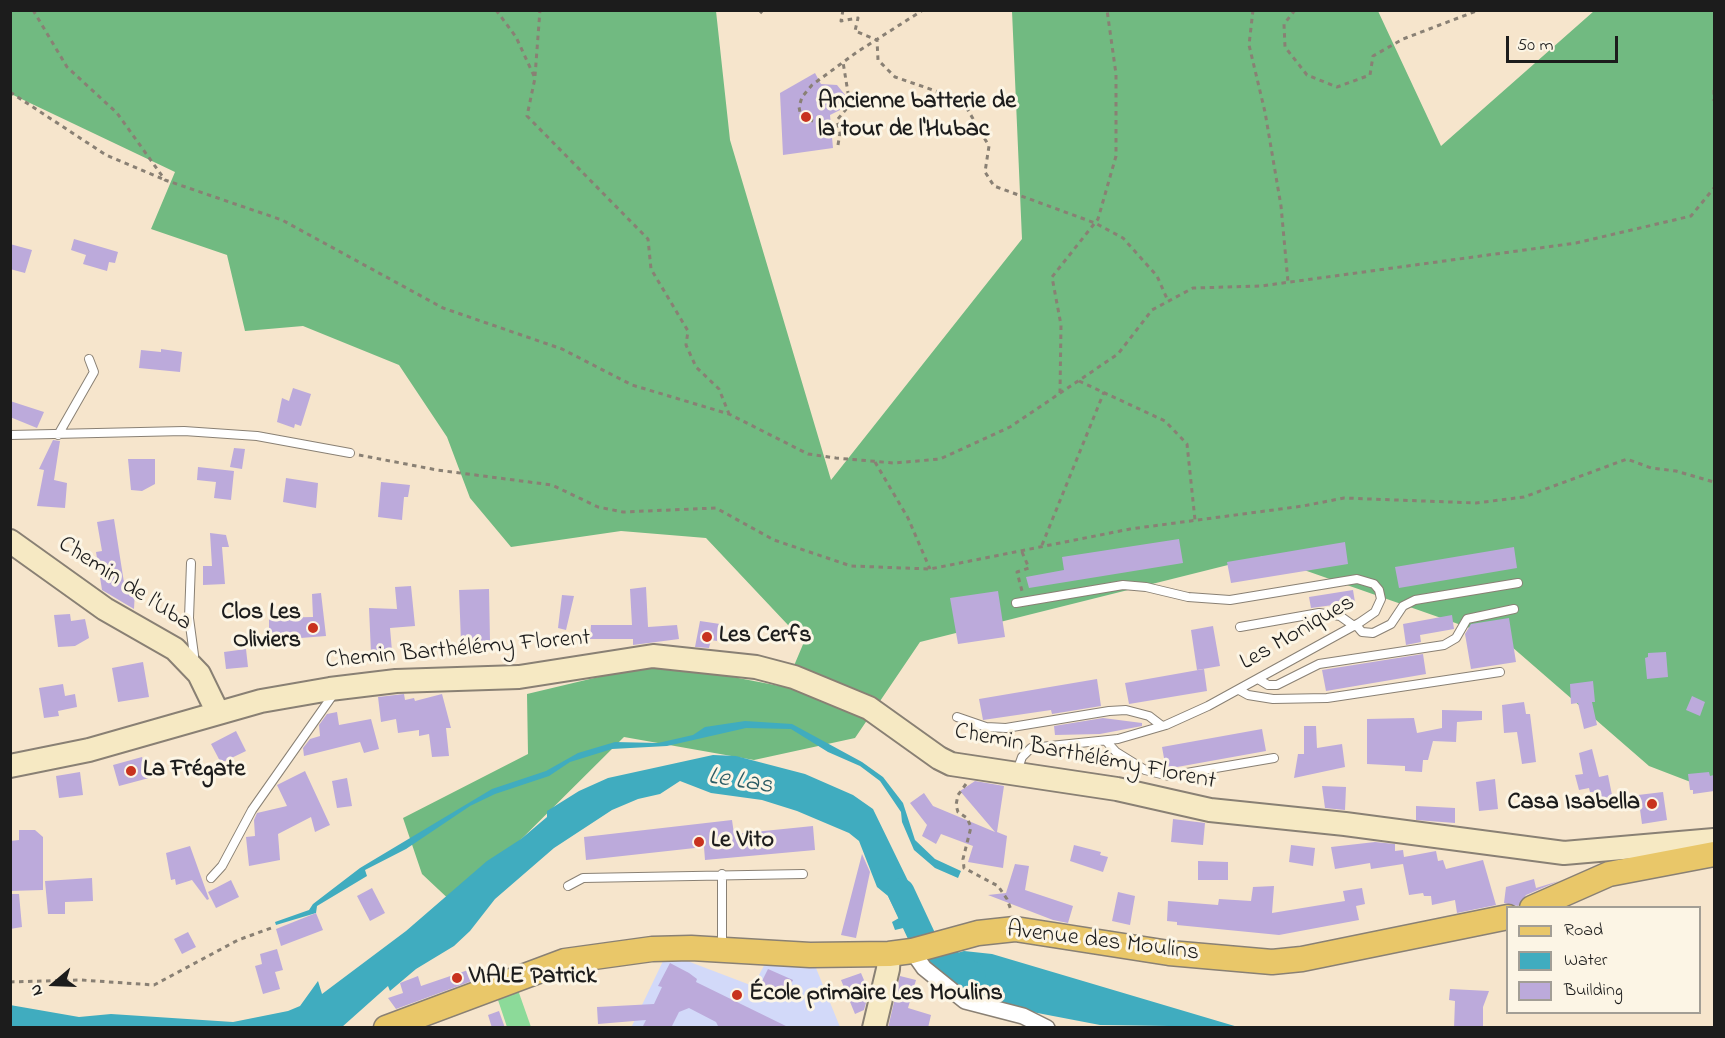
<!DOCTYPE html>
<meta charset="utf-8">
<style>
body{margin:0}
#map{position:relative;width:1725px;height:1038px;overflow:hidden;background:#f6e5cc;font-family:"Indie Flower",sans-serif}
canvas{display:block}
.frame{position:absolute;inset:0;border:12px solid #1c1c1c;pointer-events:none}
.legend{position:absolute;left:1506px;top:906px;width:195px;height:108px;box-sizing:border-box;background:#fcf5e5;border:2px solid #a29e95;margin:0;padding:8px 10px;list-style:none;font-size:18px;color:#1c1c1c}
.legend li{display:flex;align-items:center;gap:12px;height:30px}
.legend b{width:30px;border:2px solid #a29e95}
.north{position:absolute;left:24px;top:954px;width:60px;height:60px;-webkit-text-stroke:4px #fcf5e5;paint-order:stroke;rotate:251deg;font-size:16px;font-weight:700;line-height:24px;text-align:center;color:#1c1c1c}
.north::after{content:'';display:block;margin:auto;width:21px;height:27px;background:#1c1c1c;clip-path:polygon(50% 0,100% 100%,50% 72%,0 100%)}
.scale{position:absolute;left:1506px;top:36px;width:112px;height:27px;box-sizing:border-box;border:3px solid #1c1c1c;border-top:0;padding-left:8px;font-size:18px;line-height:21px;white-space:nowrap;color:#1c1c1c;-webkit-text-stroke:4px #fcf5e5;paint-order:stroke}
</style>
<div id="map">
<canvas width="1725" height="1038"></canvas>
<div class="frame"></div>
<ul class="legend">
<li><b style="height:8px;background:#e9c769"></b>Road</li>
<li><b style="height:16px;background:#40acbf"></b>Water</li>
<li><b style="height:16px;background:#bcaadb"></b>Building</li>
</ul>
<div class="north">N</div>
<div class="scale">50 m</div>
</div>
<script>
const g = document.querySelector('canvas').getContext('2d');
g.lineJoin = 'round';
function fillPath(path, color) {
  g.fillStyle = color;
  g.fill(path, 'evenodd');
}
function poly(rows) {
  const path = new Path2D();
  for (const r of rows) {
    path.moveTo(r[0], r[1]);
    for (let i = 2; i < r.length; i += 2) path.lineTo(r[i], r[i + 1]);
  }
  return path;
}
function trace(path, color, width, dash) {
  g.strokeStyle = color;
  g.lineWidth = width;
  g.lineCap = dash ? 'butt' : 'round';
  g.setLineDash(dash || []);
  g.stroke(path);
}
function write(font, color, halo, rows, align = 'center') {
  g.font = font + ' "Indie Flower",sans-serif';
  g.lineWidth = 6;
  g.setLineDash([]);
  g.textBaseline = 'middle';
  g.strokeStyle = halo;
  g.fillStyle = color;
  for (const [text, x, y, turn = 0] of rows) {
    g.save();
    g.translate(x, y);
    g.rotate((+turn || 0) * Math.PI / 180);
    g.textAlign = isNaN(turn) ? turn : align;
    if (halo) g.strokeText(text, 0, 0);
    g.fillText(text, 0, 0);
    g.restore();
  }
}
fillPath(poly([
 [664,959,682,959,753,986,766,962,816,968,840,1027,631,1028]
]), '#d2d9f9');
fillPath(poly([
 [518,990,531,1027,507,1027,497,997]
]), '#8cda99');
fillPath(poly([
 [10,11,716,11,730,140,831,480,1022,239,1012,11,1378,11,1441,146,1594,11,1714,11,1714,791,1649,766,1504,640,1264,556,920,642,855,738,754,760,624,737,455,905,422,874,403,818,528,754,527,694,632,669,681,667,785,687,804,642,706,538,621,531,511,547,470,498,447,437,399,365,303,326,245,331,227,255,151,229,175,172,11,94]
]), '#71ba81');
fillPath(poly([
 [745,721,792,724,862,762,883,777,903,803,915,840,935,859,961,871,958,878,935,868,914,850,902,822,901,812,880,781,860,766,828,752,791,729,746,728,667,746,612,749,570,762,549,776,495,794,470,806,406,849,365,870,367,876,317,906,316,913,276,925,275,922,309,910,313,904,360,868,492,789,546,771,578,753,615,742,658,743,693,735,705,727],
 [713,755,736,756,805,774,853,795,873,809,928,922,895,930,892,922,899,918,888,896,877,887,859,841,849,833,797,811,762,800,711,793,680,781,660,794,638,799,612,810,554,848,495,899,470,931,454,946,416,969,390,991,388,986,342,1027,11,1027,10,1005,79,1017,111,1014,233,1022,288,1011,300,1006,318,981,322,994,406,931,487,861,521,839,547,817,547,811,579,791,608,778],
 [964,951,992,954,1238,1027,1100,1025,1001,1006,973,998,929,961]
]), '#40acbf');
trace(poly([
 [901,892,929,952,972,975]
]), '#40acbf', 27);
fillPath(poly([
 [815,73,821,84,837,85,846,96,842,109,830,115,833,148,783,155,780,93],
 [74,239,118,252,115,263,109,262,107,271,83,264,86,255,71,250],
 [10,244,32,250,25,273,10,269],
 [161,349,182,352,180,372,139,368,141,350,161,352],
 [293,388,311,394,301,426,295,424,294,428,277,422,282,398,289,401],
 [10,401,44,412,37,428,10,417],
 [53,440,60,441,54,480,67,483,65,508,37,506,44,470,39,469],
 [234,448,245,449,242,469,230,467],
 [128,459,155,459,155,484,142,491,131,490],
 [198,467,234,471,231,500,214,498,216,482,197,480],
 [286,478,318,483,316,508,283,502],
 [381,482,410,485,408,497,404,497,402,520,378,517],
 [114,519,125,589,135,590,134,609,102,590,96,552,102,551,97,522],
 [210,533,226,535,229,547,222,547,225,584,203,585,203,566,212,566],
 [1179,539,1183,563,1029,588,1026,577,1064,570,1062,557],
 [1345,542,1348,564,1231,583,1227,562],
 [1514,547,1517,568,1399,588,1395,567],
 [411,586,415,626,390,628,392,651,371,653,369,608,397,609,395,587],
 [646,587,648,627,677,625,679,639,633,645,633,639,590,639,591,625,632,625,630,589],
 [489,589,490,641,461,642,459,590],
 [1353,590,1355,602,1311,608,1309,597],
 [998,591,1005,637,958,644,950,598],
 [321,593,326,636,288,639,288,645,269,647,269,618,313,617,312,594],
 [562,595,574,596,566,630,558,628],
 [70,614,71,621,85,619,89,638,75,646,58,647,54,615],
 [1452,615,1454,629,1420,635,1421,642,1406,645,1403,624],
 [1509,618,1516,662,1471,669,1465,634,1471,624],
 [700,621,720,624,717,641,711,640,709,648,695,647],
 [1213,626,1220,666,1197,670,1191,630],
 [246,649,248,667,226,669,224,652],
 [1666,652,1668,677,1647,679,1645,658,1648,657,1648,653],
 [1423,654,1426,674,1326,691,1322,670],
 [143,662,149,697,118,702,112,668],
 [1204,669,1207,691,1129,704,1125,683],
 [1097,679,1101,706,1052,714,1051,710,983,720,979,699],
 [1593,681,1595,702,1592,702,1597,725,1584,729,1578,703,1571,704,1570,684],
 [63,684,65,696,75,694,77,707,58,711,59,716,44,718,39,688],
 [404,694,405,700,414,698,415,701,442,694,451,728,446,728,449,756,432,757,429,734,419,736,419,730,398,733,396,719,381,722,378,697],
 [1692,696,1705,702,1700,716,1686,710],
 [1524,702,1526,714,1530,714,1536,762,1522,764,1517,732,1504,733,1502,705],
 [1442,710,1482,711,1482,720,1457,722,1456,742,1433,741,1428,760,1423,760,1422,772,1405,771,1405,766,1367,764,1367,719,1414,718,1417,733,1442,728],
 [337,712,339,725,371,719,379,749,364,753,360,742,304,756,303,748,310,739,320,736,319,725,327,714],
 [1103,718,1142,723,1142,726,1100,734,1055,735,1054,726],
 [1304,726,1316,726,1317,748,1342,744,1345,767,1294,778,1298,754,1304,754],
 [1262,729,1266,751,1166,769,1162,747],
 [236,731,246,751,221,763,211,744],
 [1592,749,1599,777,1608,775,1614,805,1601,808,1600,804,1596,805,1593,792,1590,792,1589,788,1579,790,1575,775,1583,774,1579,753],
 [142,757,149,778,119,786,113,765],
 [305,771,330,825,315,832,311,817,278,834,280,860,249,866,246,837,255,836,254,820,257,813,287,806,277,785],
 [80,772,83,795,59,798,56,776],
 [1709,772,1710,776,1714,775,1714,791,1693,794,1693,790,1690,790,1688,774],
 [347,778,352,806,337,808,332,781],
 [1495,779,1498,809,1479,811,1476,782],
 [975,781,1004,786,997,832,1007,836,1003,868,968,862,973,846,941,834,936,844,922,836,927,825,910,803,924,793,933,806,995,832,960,791],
 [1322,786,1346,787,1345,810,1325,808],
 [1663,792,1667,820,1642,824,1638,795],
 [1416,806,1455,808,1455,823,1416,820],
 [1173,819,1205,823,1203,845,1171,842],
 [732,820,734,834,813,826,815,850,705,860,704,847,586,860,584,837],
 [19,830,35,830,43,837,43,890,10,891,10,841,19,840],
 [1375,842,1395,844,1395,851,1403,850,1404,857,1436,851,1438,861,1443,860,1446,869,1483,860,1496,905,1457,913,1455,900,1432,905,1431,896,1424,896,1423,893,1409,895,1403,864,1371,869,1370,863,1335,869,1331,847],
 [1074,845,1101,852,1100,855,1108,857,1103,872,1070,861],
 [1291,845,1315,848,1313,866,1289,862],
 [190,846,209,899,207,900,192,880,176,885,175,879,171,880,166,853],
 [862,854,870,872,856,938,841,935],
 [1198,861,1228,862,1228,880,1198,880],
 [1015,864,1029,866,1025,890,1073,906,1068,923,1053,920,988,895,1006,893],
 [92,878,93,901,65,902,65,914,48,914,45,881],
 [1534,879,1536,888,1559,881,1526,895,1518,906,1504,903,1506,887],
 [231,880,239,897,216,908,208,892],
 [1274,886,1272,913,1345,901,1343,891,1362,888,1365,904,1356,906,1359,920,1279,935,1177,925,1177,922,1167,921,1168,901,1218,905,1219,899,1251,901,1253,887],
 [372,888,385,913,370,921,357,896],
 [1118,892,1135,896,1130,925,1112,921],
 [10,894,19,894,22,927,10,929],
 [316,913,323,930,281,946,276,929],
 [188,932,196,947,182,954,174,939],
 [277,949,283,970,275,972,280,989,263,994,255,966,262,964,260,954],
 [670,963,689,973,697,979,696,982,790,1028,719,1028,716,1022,689,1008,679,1012,671,1028,642,1028,646,1020,598,1024,597,1007,654,1004,662,987,658,986],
 [768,969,793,980,785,996,760,985],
 [468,970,472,981,396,1009,388,998,403,993,400,983,418,976,421,986],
 [861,973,869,992,864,1010,855,1014,841,980],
 [900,976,916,980,908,1008,931,1015,928,1028,888,1028],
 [1450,989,1489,991,1483,1007,1483,1028,1454,1028,1455,1001,1449,1000],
 [499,1011,505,1028,492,1028,488,1015]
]), '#bcaadb');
const lane = poly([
 [10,435,184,431,257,436,350,453],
 [58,435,94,372,89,359],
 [191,563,189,618,194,655,193,663],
 [1016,603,1123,585,1146,587,1188,597,1230,600,1357,579,1374,584,1379,590,1381,599,1375,612,1359,623,1208,706,1166,725,1118,739,1031,748,1022,757,1017,771],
 [1356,625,1362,632,1373,633,1391,624,1403,606,1415,600,1518,583],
 [1240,627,1319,613,1340,616,1354,626],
 [1258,679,1268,685,1277,685,1319,664,1444,645,1456,638,1467,619,1514,609],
 [1239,690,1248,695,1273,699,1327,698,1500,672],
 [957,717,986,727,1006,728,1109,711,1126,710,1149,716,1162,726],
 [1106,741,1116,752,1145,770,1169,776,1274,758],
 [211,878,222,866,252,810,335,692],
 [568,886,583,878,803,874],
 [722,948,722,874]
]);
const street = poly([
 [912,951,924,968,965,1001,1023,1016,1047,1028]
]);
const secondary = poly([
 [10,541,105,609,175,649,199,674,218,713],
 [10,766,89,750,261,701,330,689,396,681,519,677,653,656,756,667,794,677,869,708,939,758,951,764,1117,789,1210,810,1345,824,1564,853,1714,840],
 [874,1028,888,969,889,954]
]);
const primary = poly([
 [1532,908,1609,874,1714,854],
 [386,1028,565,961,652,949,691,948,810,955,889,954,912,951,978,933,1015,929,1169,953,1272,962,1302,959,1508,917]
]);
trace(lane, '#898074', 10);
trace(street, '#898074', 18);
trace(secondary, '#898074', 26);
trace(primary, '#898074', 27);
trace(poly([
 [33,10,67,67,117,113,165,180,282,220,443,308,562,349,632,385,729,414,808,454,836,458,894,463,940,459,1010,427,1118,354,1152,310,1193,288,1261,286,1576,243,1691,216,1714,188],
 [496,10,516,37,535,78,527,116,648,239,651,269,688,331,686,345,696,367,719,389,729,414],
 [759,10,763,14,765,10],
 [843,10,841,21,858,18,855,31,877,40,878,60,895,77,962,100,989,146,985,172,994,186,1095,223,1123,238,1157,276,1168,301],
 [1253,10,1249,45,1265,112,1281,206,1288,282],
 [1295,10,1284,24,1285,47,1307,75,1337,87,1370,75,1373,56,1403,39,1479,10],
 [535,76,540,10],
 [1714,90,1714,101],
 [10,92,106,155,163,179],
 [813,121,801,117,799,107,802,97,812,85,857,52,923,10],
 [838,145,840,133,837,120,847,108,849,99,843,62],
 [1079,381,1165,421,1187,444,1195,520],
 [1060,393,1061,325,1052,277,1098,219,1116,156,1116,74,1107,10],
 [359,455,437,470,552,485,598,507,623,512,716,508,774,540,851,566,930,569,1130,529,1303,506,1344,498,1476,503,1524,497,1627,459,1651,468,1676,471,1714,482],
 [875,462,908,518,930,569],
 [1042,545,1104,392],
 [1022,552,1029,568,1017,572,1022,591],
 [966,784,958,795,956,805,958,812,967,818,971,827,963,859,964,868,998,886,1007,899,1011,910],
 [10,982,81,980,154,985,238,940,274,927]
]), '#898074', 3, [4.5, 4.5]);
trace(lane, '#fff', 8);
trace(street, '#fff', 15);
trace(secondary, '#f6e9c3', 22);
trace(primary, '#e9c769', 24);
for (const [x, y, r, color] of [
 [806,117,6,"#c8321e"],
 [313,628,6,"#c8321e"],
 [707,637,6,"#c8321e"],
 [131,771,6,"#c8321e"],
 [1652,804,6,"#c8321e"],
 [699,842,6,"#c8321e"],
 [457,978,6,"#c8321e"],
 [737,995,6,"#c8321e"]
]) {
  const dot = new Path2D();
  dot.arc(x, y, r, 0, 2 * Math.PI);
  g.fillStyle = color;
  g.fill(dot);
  trace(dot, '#fcf5e5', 2);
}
write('bold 24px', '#1c1c1c', '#fcf5e5', [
 ["Ancienne batterie de",818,103],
 ["la tour de l'Hubac",818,131],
 ["Clos Les",301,614,"right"],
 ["Oliviers",301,642,"right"],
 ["Les Cerfs",719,637],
 ["La Frégate",143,771],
 ["Casa Isabella",1640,804,"right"],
 ["Le Vito",711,842],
 ["VIALE Patrick",469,978],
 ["École primaire Les Moulins",749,995]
], 'left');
write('24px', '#1c1c1c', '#fcf5e5', [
 ["Chemin de l'Uba",124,585,33],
 ["Les Moniques",1298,634,-30],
 ["Chemin Barthélémy Florent",458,651,-5],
 ["Chemin Barthélémy Florent",1085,758,11],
 ["Avenue des Moulins",1103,943,7]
]);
write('italic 26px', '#2c5d65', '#fcf5e5', [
 ["Le Las",740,783,9]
]);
</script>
